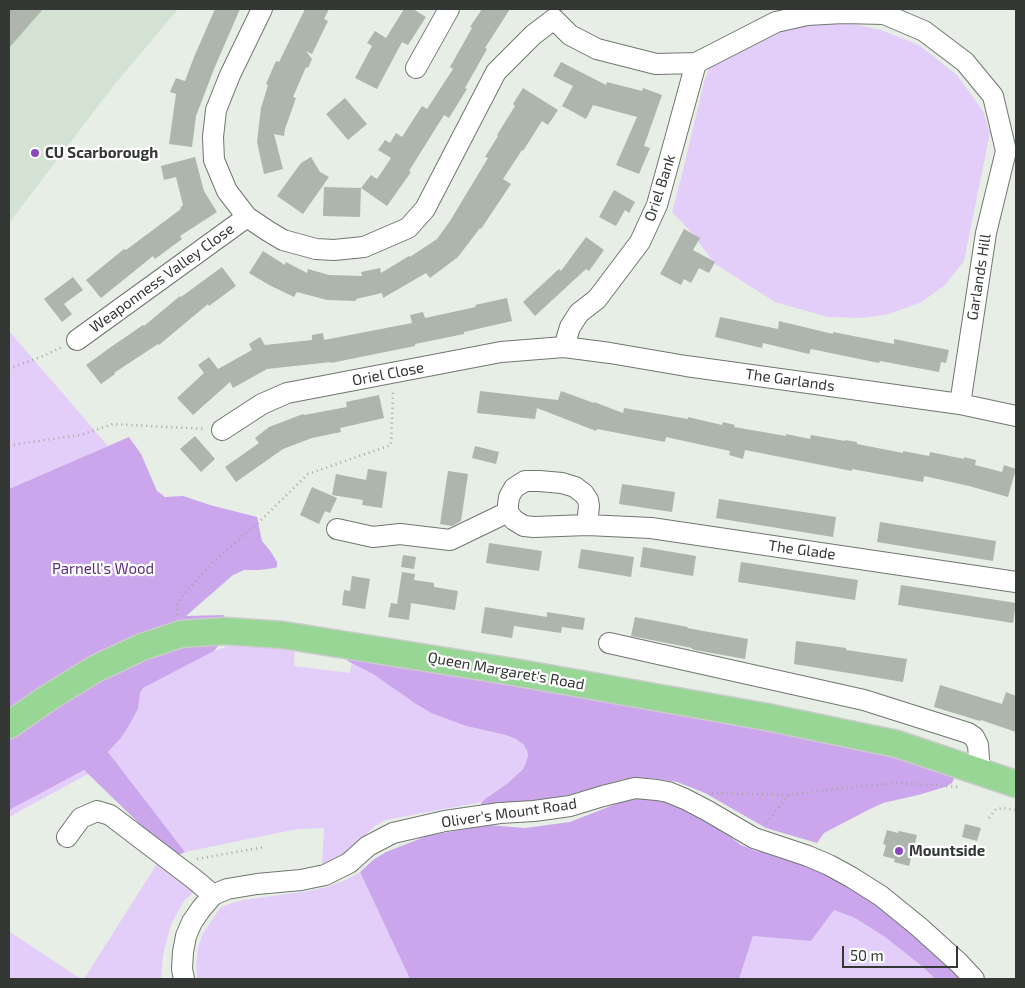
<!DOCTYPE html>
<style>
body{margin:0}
#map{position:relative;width:1025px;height:988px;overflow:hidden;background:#e6eee5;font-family:"Exo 2",sans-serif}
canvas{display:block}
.frame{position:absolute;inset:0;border:10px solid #343834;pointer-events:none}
.scale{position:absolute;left:842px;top:946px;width:116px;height:22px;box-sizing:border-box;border:2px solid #343834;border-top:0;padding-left:6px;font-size:15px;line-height:18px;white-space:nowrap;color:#343834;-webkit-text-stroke:4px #fff;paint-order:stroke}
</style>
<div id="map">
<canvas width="1025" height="988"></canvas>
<div class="frame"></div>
<div class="scale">50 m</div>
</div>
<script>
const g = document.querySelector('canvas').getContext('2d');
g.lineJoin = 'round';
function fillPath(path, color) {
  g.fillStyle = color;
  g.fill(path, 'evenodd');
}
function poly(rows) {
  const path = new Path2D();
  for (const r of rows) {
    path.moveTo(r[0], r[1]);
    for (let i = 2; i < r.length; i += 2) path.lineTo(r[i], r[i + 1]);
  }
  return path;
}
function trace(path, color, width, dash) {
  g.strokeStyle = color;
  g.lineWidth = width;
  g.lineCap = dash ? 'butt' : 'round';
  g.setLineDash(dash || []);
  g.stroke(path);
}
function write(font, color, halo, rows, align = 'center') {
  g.font = font + ' "Exo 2",sans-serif';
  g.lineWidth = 4.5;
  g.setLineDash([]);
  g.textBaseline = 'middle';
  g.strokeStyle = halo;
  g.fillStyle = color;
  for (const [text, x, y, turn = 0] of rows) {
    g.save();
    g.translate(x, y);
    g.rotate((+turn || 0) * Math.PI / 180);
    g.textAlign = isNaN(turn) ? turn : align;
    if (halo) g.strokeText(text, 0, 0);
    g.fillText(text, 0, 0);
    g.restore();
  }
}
fillPath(poly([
 [9,9,178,9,115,84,9,223]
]), '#d4e2d3');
fillPath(poly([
 [840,21,881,30,919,45,957,75,983,111,990,133,964,261,946,284,922,302,889,314,863,318,828,317,775,302,715,264,691,232,672,212,681,178,705,79,709,68,748,44,778,28],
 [9,331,108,446,9,489],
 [260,643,295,650,294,666,350,673,352,662,373,674,416,704,431,713,466,726,511,736,520,741,525,748,528,756,525,765,518,774,508,783,489,795,482,802,385,820,375,826,344,854,322,864,324,828,297,829,185,852,108,752,121,738,131,722,138,709,140,693,143,688,214,651,234,644],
 [84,770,88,774,9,817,9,809],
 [160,859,196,890,183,902,171,925,163,955,161,979,84,979],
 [360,872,410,979,197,979,196,964,198,948,202,935,220,908,229,904,243,900,309,891,327,887,346,880],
 [834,910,855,918,885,937,923,967,935,979,739,979,753,936,811,941],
 [9,928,10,932,81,979,9,979]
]), '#e3cef9');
fillPath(poly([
 [129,437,141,454,157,491,165,497,183,496,210,505,257,517,262,541,271,552,277,562,277,567,275,568,259,570,244,570,233,575,186,616,224,615,221,636,219,645,214,651,143,688,140,693,138,709,131,722,121,738,108,752,185,852,174,857,84,770,9,810,9,489],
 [346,656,860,745,955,777,952,783,945,787,918,795,883,803,870,809,824,833,817,843,766,828,705,793,690,787,677,782,651,778,624,779,584,791,552,799,481,805,481,803,486,798,508,783,522,770,525,765,528,756,527,751,523,744,516,739,506,735,466,726,431,713,416,704,373,674,348,661,346,659],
 [651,798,659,798,703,816,741,845,756,851,774,854,794,859,835,877,898,918,965,979,935,979,923,967,885,937,855,918,834,910,811,941,753,936,739,979,410,979,360,872,373,860,386,852,427,836,488,825,525,828,570,822,621,802,636,799]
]), '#cba6ed');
fillPath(poly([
 [9,9,43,9,9,48],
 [215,9,240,9,214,69,196,116,192,147,169,144,176,94,170,92,176,78,185,81,194,57],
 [305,9,329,9,324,19,328,21,312,54,306,51,312,59,308,68,306,67,293,97,296,98,285,129,284,136,274,134,283,169,264,174,257,142,261,108,268,85,266,84,276,61,279,62],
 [404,9,413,9,426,17,408,45,402,42,377,89,355,78,372,46,367,43,375,31,386,38],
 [482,9,510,9,485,48,487,49,465,88,467,89,449,118,444,115,409,171,411,172,387,206,361,188,371,175,377,179,391,158,378,150,385,140,390,143,396,133,402,137,422,106,427,109,453,69,450,67,472,28,470,27],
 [561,62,606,85,607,82,642,91,643,88,662,95,644,146,650,148,639,174,616,165,637,117,593,105,586,119,562,106,573,86,553,76],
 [523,88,558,110,548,125,542,121,523,151,522,150,503,179,511,184,481,229,480,228,458,257,430,278,426,273,383,298,382,293,356,299,356,301,327,300,297,292,294,297,269,285,249,273,263,251,285,265,286,262,307,273,308,269,329,275,362,276,361,272,380,268,381,273,409,256,410,257,437,239,450,221,488,158,485,157,498,136,497,135,515,106,513,104],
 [345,98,367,124,348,140,326,114],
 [195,157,204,191,217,212,180,236,182,239,155,259,153,256,101,298,86,280,124,249,126,250,181,209,180,208,183,205,176,177,164,180,161,166],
 [311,157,320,172,329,177,303,214,277,196,301,163],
 [324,187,361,188,360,217,323,216],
 [614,190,635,202,629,213,625,210,616,226,599,217],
 [684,229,700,238,693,250,715,262,709,273,699,268,691,283,684,279,681,285,660,274],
 [586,237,604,250,589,271,586,269,535,316,523,302,559,269,561,271],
 [222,267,236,286,209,306,208,304,159,345,158,344,114,373,115,374,101,384,86,365,111,347,143,325,144,326,180,296,181,297],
 [73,277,83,290,64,304,72,314,62,322,44,299],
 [507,298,512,321,464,332,464,334,415,344,415,346,331,363,331,362,267,369,233,388,230,382,193,415,177,398,204,373,198,365,209,357,218,369,252,350,249,344,260,337,265,345,312,340,312,335,323,333,324,340,412,323,410,315,423,312,425,318,476,307,475,305],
 [720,317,778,329,779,321,833,334,833,332,894,344,894,339,949,350,946,363,941,362,939,372,880,361,879,363,811,349,809,354,763,343,762,348,715,337],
 [480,391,558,400,561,391,594,403,594,402,623,413,624,408,688,419,688,417,722,425,723,422,735,425,734,427,786,436,786,434,810,439,811,435,845,441,845,440,857,442,857,444,903,453,903,451,929,456,930,452,964,459,964,457,976,460,975,465,1002,472,1004,465,1016,469,1008,497,969,486,924,476,923,482,852,469,852,471,745,450,743,459,729,455,730,451,666,437,665,442,597,429,596,431,537,408,535,419,477,413],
 [379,395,384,418,340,428,341,432,312,438,283,449,236,482,225,467,259,443,255,438,269,427,303,414,304,415,347,407,346,402],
 [195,436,215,459,201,472,180,449],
 [475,446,499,452,496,464,472,458],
 [368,469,387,472,382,508,362,505,363,500,332,495,336,474,366,480],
 [448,471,468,474,461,521,452,526,440,524],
 [622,484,675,492,672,512,619,504],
 [312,487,337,498,330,513,325,511,319,524,300,515],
 [719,499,836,517,833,537,716,518],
 [880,522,996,541,993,561,877,542],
 [489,543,542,551,539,571,486,563],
 [643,547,696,556,693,576,640,567],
 [581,549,634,557,631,577,578,568],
 [403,555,416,557,414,569,401,567],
 [741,562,858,580,855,600,738,582],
 [402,572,415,574,414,580,434,583,434,587,458,591,455,610,411,603,409,620,388,617,391,603,397,604],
 [352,576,370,579,365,609,342,605,344,590,350,591],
 [901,585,1016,603,1013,623,898,605],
 [485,607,547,617,547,612,585,618,583,630,562,627,561,633,514,626,512,638,481,633],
 [635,617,688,627,687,628,748,639,745,659,695,650,692,649,692,648,631,636],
 [796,641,846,648,846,650,907,659,903,682,794,664],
 [940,685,1002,704,1006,692,1016,696,1016,732,981,720,980,721,934,707],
 [965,824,981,828,977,841,962,837],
 [887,830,898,833,899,831,917,835,909,866,894,862,895,859,883,856,886,845,883,844]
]), '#adb5ac');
const minor = poly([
 [262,9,230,75,216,110,213,137,214,160,227,191,247,217,268,231,283,240,316,249,334,250,364,247,408,228,425,209,496,72,533,35,554,19],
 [554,19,570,35,597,49,656,64,696,63,776,22,807,15,843,13,884,14,924,31,965,62,993,96,1006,151,986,233,960,404],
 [416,68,449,9],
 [77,340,247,217],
 [564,347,570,327,579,313,597,299,640,242,657,205,696,63],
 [222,430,262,404,287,393,501,352,564,347,610,353,686,366,960,404,1016,416],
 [587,525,589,506,588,500,584,494,575,487,562,483,539,481,525,481,514,488,509,497,508,505,508,512,514,520,524,526,534,527,587,525,651,528,1016,582],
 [337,529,373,537,400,534,450,540,508,512],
 [609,643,864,700,968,733,974,737,978,745,980,773],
 [67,837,81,818,97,811,110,815,194,879,213,895],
 [184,979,182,969,183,952,186,936,192,922,201,909,213,895,227,889,257,884,301,880,325,875,349,863,368,846,393,833,445,821,500,813,534,811,570,806,603,796,635,788,657,790,668,792,685,799,708,811,754,838,808,856,829,865,851,877,881,896,918,926,959,963,974,979]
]);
const major = poly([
 [9,725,48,698,95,669,142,647,181,634,225,631,283,635,514,672,767,717,897,744,1016,784]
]);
trace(minor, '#70776f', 22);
trace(major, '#cacbca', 29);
trace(poly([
 [9,369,43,356,62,347],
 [9,446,24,443,80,435,113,424,205,429],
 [178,615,177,608,178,603,180,599,203,573,222,554,260,521,308,474,391,445,393,391],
 [712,793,789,795,842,788,898,783,958,787],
 [989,818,996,809,1004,808,1016,810],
 [766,823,789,795],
 [197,859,264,847]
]), '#a1a7a0', 2.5, [1, 4]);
trace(minor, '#fff', 20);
trace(major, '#97d695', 26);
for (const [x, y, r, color] of [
 [35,153,5,"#8a48bd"],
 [899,851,5,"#8a48bd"]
]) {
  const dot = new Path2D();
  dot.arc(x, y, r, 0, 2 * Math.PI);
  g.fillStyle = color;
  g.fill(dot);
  trace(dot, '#fff', 2);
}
write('bold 15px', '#343834', '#fff', [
 ["CU Scarborough",45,153],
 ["Mountside",909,851]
], 'left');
write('15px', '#343834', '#fff', [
 ["Oriel Bank",660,188,-72],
 ["Garlands Hill",979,277,-81],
 ["Weaponness Valley Close",162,278,-36],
 ["Oriel Close",388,374,-11],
 ["The Garlands",790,380,8],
 ["The Glade",802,550,8],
 ["Queen Margaret's Road",506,671,10],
 ["Oliver's Mount Road",509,813,-8]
]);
write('15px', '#5d2e80', '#fff', [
 ["Parnell's Wood",103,569]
]);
</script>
